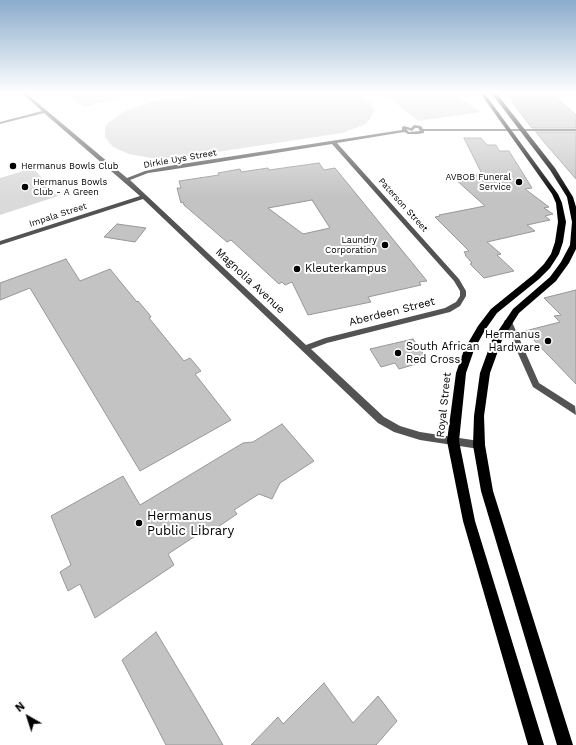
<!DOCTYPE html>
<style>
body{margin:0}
#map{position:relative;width:576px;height:745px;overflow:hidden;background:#fff;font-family:"Work Sans",sans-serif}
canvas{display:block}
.north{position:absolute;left:8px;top:697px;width:40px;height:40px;-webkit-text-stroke:3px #fff;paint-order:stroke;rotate:321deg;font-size:11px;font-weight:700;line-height:16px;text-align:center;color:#000}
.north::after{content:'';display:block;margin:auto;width:14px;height:18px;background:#000;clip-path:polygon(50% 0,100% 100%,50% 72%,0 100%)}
</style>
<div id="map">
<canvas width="576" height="745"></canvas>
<div class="north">N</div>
</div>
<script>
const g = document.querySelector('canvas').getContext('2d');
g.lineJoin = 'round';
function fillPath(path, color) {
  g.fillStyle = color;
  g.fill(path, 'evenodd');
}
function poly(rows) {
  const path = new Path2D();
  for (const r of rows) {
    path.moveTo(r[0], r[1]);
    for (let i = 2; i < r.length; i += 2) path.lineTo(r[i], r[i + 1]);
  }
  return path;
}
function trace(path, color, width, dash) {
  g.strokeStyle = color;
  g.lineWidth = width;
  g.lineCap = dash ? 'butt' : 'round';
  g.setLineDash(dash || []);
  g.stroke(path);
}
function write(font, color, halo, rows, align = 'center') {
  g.font = font + ' "Work Sans",sans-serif';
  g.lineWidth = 4;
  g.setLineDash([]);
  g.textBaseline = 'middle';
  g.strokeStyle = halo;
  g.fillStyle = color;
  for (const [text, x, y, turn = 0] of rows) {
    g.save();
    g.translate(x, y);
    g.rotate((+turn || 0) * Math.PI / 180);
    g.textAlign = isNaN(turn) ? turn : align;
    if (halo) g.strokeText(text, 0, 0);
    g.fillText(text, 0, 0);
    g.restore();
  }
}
fillPath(poly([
 [66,94,128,94,130,95,84,107],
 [214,94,358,94,370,102,374,111,370,119,366,124,342,133,177,158,151,158,129,154,113,147,105,137,105,127,108,123,127,110,155,101],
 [385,94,454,94,481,112,418,121],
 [33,168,58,196,0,215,0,178]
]), '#dadada');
const building = poly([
 [508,94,553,94,576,115,576,128,532,128,512,102,515,102,508,94],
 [536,132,576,132,576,179,544,142,536,132],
 [464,138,481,138,487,145,496,145,499,151,509,151,532,188,525,189,549,207,544,208,553,214,545,216,550,220,527,225,535,231,487,242,501,254,497,255,514,271,484,278,470,264,472,263,465,255,466,255,464,252,469,251,435,217,440,216,439,215,485,206,454,178,482,174,464,138],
 [319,163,324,170,335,168,427,281,419,282,421,285,368,297,371,302,308,315,292,282,285,285,282,282,279,284,231,240,227,242,184,205,183,202,181,203,177,188,181,188,179,181,219,175,218,173,240,169,241,172,268,168,269,170,319,163],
 [312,200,330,228,303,234,268,208,312,200],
 [117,224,146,228,135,242,104,237,117,224],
 [66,259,80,281,110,269,137,302,138,301,149,314,151,317,149,318,184,361,190,358,201,371,195,374,231,420,140,471,30,288,0,300,0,283,66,259],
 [576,290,576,384,525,331,560,322,554,316,561,315,544,298,576,290],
 [413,339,425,356,413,359,416,364,399,369,395,363,381,367,370,349,413,339],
 [282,424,314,461,280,483,272,499,259,494,234,510,237,514,209,533,206,529,168,554,174,565,95,618,80,584,68,591,60,572,71,565,51,516,123,476,140,505,243,443,253,442,282,424],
 [156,632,205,714,223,745,166,745,122,660,156,632],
 [324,683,353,723,378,696,397,721,376,745,251,745,278,717,283,724,324,683]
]);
fillPath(building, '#c3c3c3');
trace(building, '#979797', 1);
fillPath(poly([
 [23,94,27,94,127,178,145,171,169,166,402,130,402,127,404,126,411,128,414,125,421,126,423,129,576,129,576,131,424,131,424,133,418,134,408,134,404,132,337,143,459,279,466,291,466,296,460,306,450,312,327,343,311,349,384,417,400,426,420,432,479,441,482,442,484,445,482,448,479,449,420,440,394,432,378,423,143,199,0,245,0,241,140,196,44,113,0,124,0,122,42,111,23,94],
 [415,128,418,128,420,131,409,132,406,129,412,131,415,128],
 [332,144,454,281,460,291,460,296,456,302,445,308,325,338,306,345,130,180,148,173,169,170,332,144],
 [505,320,508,320,512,322,539,383,575,406,576,415,533,387,504,322,505,320]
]), '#535353');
fillPath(poly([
 [481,94,485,94,558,194,562,203,566,222,563,242,559,254,550,268,539,279,497,313,485,330,474,350,466,373,459,441,475,521,544,745,528,745,463,521,447,441,456,373,464,350,478,326,491,309,533,275,544,264,551,254,555,242,558,222,556,203,552,194,481,94],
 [492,94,497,94,555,168,573,197,576,207,576,249,569,263,556,281,519,313,502,340,490,373,484,416,485,445,493,491,573,745,557,745,481,491,473,445,474,416,480,373,492,340,513,309,550,277,561,262,570,245,572,222,567,197,550,170,492,94]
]), '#000');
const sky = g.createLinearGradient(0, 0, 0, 198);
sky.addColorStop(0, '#8baccc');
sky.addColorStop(0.47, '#fff');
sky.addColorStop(1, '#ffffff00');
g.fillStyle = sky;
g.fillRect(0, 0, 576, 198);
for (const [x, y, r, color] of [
 [13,166,4,"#000"],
 [519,182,4,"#000"],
 [25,187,4,"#000"],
 [385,245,4,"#000"],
 [297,269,4,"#000"],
 [548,341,4,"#000"],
 [398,353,4,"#000"],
 [139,523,4,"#000"]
]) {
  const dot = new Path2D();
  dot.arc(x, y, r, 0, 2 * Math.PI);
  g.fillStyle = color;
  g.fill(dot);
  trace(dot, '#fff', 1.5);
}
write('9px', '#000', '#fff', [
 ["Dirkie Uys Street",180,159,-10],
 ["Paterson Street",403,205,48],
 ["Impala Street",58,215,-18]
]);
write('9px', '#000', '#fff', [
 ["Hermanus Bowls Club",21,166],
 ["AVBOB Funeral",511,177,"right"],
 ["Service",511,187,"right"],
 ["Hermanus Bowls",33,182],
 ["Club - A Green",33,192],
 ["Laundry",377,240,"right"],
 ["Corporation",377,250,"right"]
], 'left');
write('11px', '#000', '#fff', [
 ["Kleuterkampus",305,269],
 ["Hermanus",540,335,"right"],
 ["Hardware",540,348,"right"],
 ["South African",406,347],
 ["Red Cross",406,360]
], 'left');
write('11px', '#000', '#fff', [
 ["Magnolia Avenue",250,281,43],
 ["Aberdeen Street",392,312,-14],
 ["Royal Street",444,405,-84]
]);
write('13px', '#000', '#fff', [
 ["Hermanus",147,516],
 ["Public Library",147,531]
], 'left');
</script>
